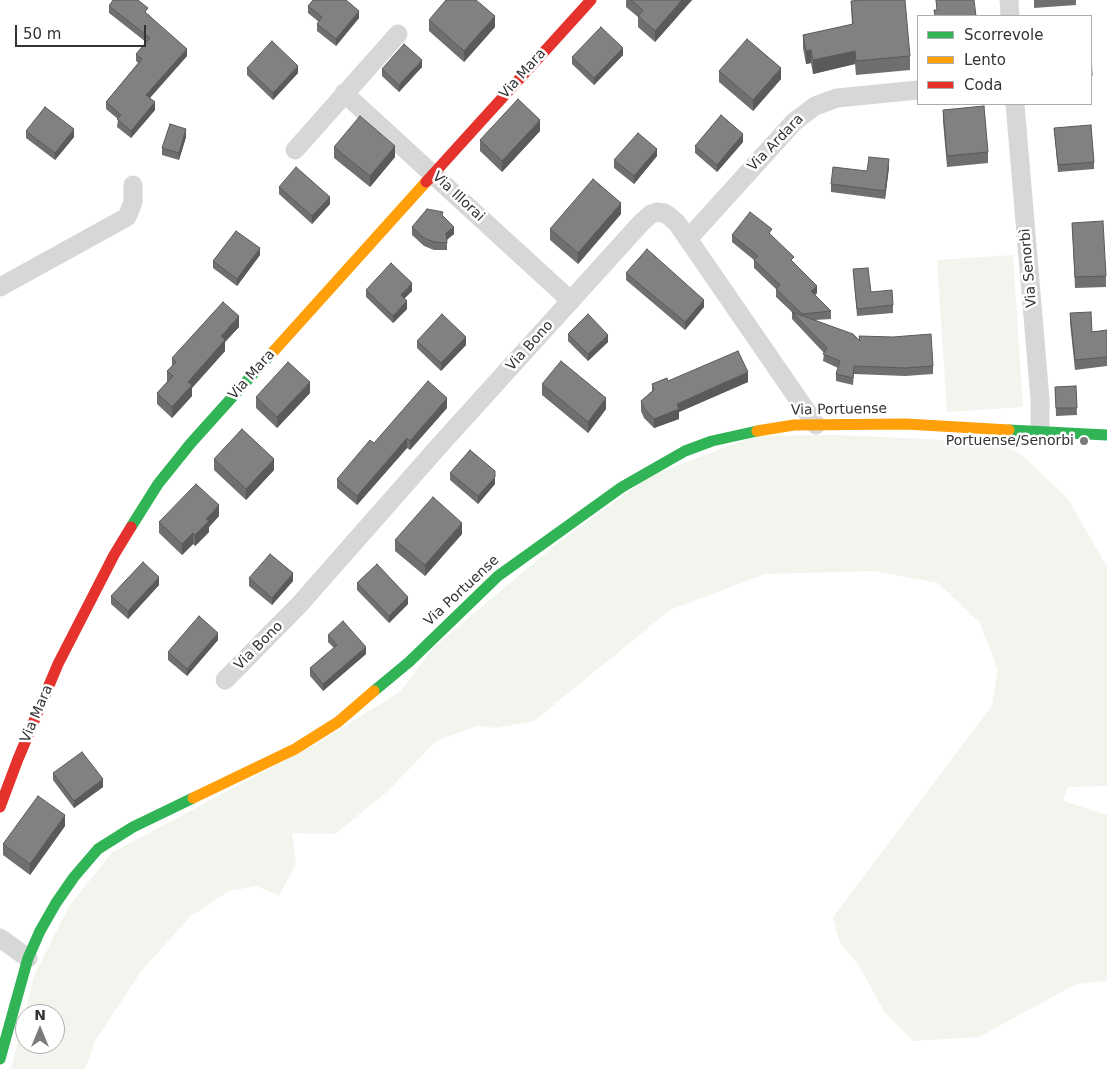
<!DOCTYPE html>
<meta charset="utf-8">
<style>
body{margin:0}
#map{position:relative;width:1107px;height:1069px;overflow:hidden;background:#fff;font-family:"DejaVu Sans",sans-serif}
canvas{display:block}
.legend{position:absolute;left:917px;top:15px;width:175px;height:90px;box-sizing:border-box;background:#fff;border:1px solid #adadad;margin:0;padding:6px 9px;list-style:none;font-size:15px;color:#333}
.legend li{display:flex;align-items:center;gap:10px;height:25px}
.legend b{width:25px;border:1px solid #adadad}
.north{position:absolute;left:15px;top:1004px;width:50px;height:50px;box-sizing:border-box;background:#fff;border:1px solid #adadad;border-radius:50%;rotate:0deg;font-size:14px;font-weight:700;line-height:20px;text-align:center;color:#333}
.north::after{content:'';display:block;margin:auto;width:18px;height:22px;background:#7a7a7a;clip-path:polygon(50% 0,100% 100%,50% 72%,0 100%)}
.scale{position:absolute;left:15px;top:25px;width:131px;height:22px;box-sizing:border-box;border:2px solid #333;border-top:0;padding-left:6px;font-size:15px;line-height:18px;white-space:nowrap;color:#333;-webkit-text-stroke:4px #fff;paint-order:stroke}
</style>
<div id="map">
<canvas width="1107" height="1069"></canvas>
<ul class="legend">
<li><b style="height:6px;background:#30b455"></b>Scorrevole</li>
<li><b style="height:6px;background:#ff9f0a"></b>Lento</li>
<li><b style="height:6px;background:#e5322d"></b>Coda</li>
</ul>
<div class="north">N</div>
<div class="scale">50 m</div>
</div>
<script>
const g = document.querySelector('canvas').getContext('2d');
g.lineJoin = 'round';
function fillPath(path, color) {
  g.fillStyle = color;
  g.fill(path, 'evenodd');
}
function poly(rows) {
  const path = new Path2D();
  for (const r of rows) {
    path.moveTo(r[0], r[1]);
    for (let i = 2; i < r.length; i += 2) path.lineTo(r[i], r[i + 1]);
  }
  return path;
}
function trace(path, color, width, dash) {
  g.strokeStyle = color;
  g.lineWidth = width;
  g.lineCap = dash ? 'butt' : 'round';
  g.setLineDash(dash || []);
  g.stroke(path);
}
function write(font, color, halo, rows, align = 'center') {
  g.font = font + ' "DejaVu Sans",sans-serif';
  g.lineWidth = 5;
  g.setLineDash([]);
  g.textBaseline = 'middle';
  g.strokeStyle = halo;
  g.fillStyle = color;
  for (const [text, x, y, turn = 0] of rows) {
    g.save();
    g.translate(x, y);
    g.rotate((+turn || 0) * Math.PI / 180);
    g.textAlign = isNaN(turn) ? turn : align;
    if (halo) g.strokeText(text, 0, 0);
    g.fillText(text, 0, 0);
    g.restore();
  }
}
fillPath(poly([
 [1013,255,1023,407,947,412,937,260],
 [836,435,992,442,1020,453,1068,499,1107,567,1107,786,1068,787,1063,801,1107,815,1107,981,1076,984,979,1037,913,1041,885,1013,858,964,840,943,833,917,992,706,998,670,980,623,938,583,874,571,765,574,670,610,534,721,497,728,477,726,436,741,388,791,335,834,292,833,296,864,279,896,257,886,229,891,190,917,142,970,95,1041,85,1069,11,1069,34,976,69,906,113,852,318,743,401,691,433,648,555,545,650,476,755,436],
 [25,1014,55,1014,55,1044,25,1044]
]), '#f1f5ed');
trace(poly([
 [1009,0,1010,16],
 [344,93,571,301],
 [1015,104,1040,399,1040,431],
 [295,150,398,34],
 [688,239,794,122,815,106,837,98,918,90],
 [0,287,127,217,133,202,133,185],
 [225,680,299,605,439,446,641,223,651,214,657,212,664,213,669,216,677,223,816,425],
 [0,938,28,958]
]), '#d7d7d7', 19);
trace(poly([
 [1009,430,1107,435],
 [131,527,158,484,191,443,272,353],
 [374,691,409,662,498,576,622,487,685,451,712,441,757,431],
 [0,1059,28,958,40,931,56,903,74,877,98,849,133,827,193,798]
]), '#30b455', 11);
trace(poly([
 [272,353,426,182],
 [757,431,794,425,906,424,1009,430],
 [193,798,295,749,338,722,374,691]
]), '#ff9f0a', 11);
trace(poly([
 [426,182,591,0],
 [0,807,18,759,58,664,114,555,131,527]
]), '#e5322d', 11);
fillPath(poly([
 [626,0,692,0,655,42,638,27,638,17,626,7],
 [1034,0,1076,0,1076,5,1034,8],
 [851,1,910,56,910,70,856,75,855,64,813,74,811,63,806,64,803,48,803,35,852,25],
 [109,6,148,14,187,56,150,98,155,110,131,138,117,127,118,119,106,109,106,102,138,63,136,61,136,54,146,42,109,13],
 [308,6,359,18,336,46,317,31,317,24,319,22,308,13],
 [429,20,495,27,464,62,429,31],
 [1091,51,1092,76,1092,83,1091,83],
 [623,55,594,85,572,64,572,57],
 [422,67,399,92,382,76,382,69],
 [247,68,298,73,273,100,247,75],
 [719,71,781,79,753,111,719,82],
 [943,110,988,152,988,163,947,167,943,121],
 [1054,128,1094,162,1094,169,1058,172],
 [26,131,74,137,55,160,26,138],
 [540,131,502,172,480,151,480,140],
 [186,137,179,160,162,155,162,148],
 [743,142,717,172,695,153,695,146],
 [334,147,395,157,370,187,334,158],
 [657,156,634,184,614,168,614,160],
 [889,167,885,199,831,192,831,184,867,171],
 [279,187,330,204,312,224,279,194],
 [621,214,578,264,550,240,550,229],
 [443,216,454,234,447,240,447,250,434,250,424,246,412,235,412,227],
 [1072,223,1106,276,1106,287,1075,288],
 [732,235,772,236,817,293,815,295,831,311,831,319,815,320,859,341,859,336,933,366,933,374,905,376,854,374,853,385,836,381,836,374,838,368,823,361,824,353,792,319,792,312,776,297,776,289,754,268,754,260,732,242],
 [260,255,237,286,213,268,213,261],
 [853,269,871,292,893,305,893,313,857,316],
 [626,273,704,307,685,330,626,280],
 [366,290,412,291,404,298,407,309,393,323,366,297],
 [1070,313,1092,332,1107,330,1107,366,1075,370,1070,323],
 [239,327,225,342,225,351,192,388,192,396,172,418,157,404,157,393,167,382,167,371,172,366,172,358],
 [568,334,608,342,588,361,568,341],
 [417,341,466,345,441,371,417,348],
 [668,381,748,382,679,412,679,419,654,428,644,418,641,411,641,401,652,391,652,384],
 [542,384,606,409,588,433,542,395],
 [1076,386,1077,415,1056,416,1055,387],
 [310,393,277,428,256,408,256,397],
 [447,408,410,450,407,448,357,505,337,488,337,479,374,443],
 [214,459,274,470,246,500,214,470],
 [450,473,495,484,478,504,450,480],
 [219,516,209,527,209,532,195,546,193,544,182,555,159,533,159,522],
 [462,534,425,576,395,551,395,540],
 [249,578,293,581,272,605,249,586],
 [357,583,408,604,389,623,357,590],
 [159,585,128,619,111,604,111,596],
 [328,635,366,654,323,691,310,676,310,668,334,648,328,642],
 [218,640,187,676,168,660,168,652],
 [53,773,103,787,74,808,53,780],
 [65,826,30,875,3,855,3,844]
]), '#6f6f6f');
fillPath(poly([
 [682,0,692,0,655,42,655,31],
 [359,11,359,18,336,46,336,39],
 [495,16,495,27,464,62,464,51],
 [623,48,623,55,594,85,594,78],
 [187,49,187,56,146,102,146,95],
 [811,50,811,63,806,64,806,51],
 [855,51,855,64,813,74,813,60],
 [422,60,422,67,399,92,399,85],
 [298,66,298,73,273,100,273,93],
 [781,68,781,79,753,111,753,100],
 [155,102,155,110,131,138,131,131],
 [540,120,540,131,502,172,502,161],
 [74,129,74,137,55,160,55,153],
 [186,129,186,137,179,160,179,153],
 [743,134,743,142,717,172,717,165],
 [395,146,395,157,370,187,370,176],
 [657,149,657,156,634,184,634,176],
 [889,159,889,167,885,199,885,191],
 [330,197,330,204,312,224,312,216],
 [621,203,621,214,578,264,578,253],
 [454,227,454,234,446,240,446,233],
 [260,248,260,255,237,286,237,279],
 [412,283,412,291,401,302,401,295],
 [817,286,817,293,811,298,811,291],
 [704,300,704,307,685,330,685,322],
 [407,301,407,309,393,323,393,316],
 [239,316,239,327,225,342,225,351,192,388,192,396,172,418,172,407,188,382,221,336],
 [608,335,608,342,588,361,588,354],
 [466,337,466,345,441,371,441,363],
 [748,372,748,382,679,412,679,419,654,428,654,419,677,404],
 [310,382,310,393,277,428,277,417],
 [447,398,447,408,410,450,410,441],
 [606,398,606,409,588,433,588,422],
 [407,438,407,448,357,505,357,496],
 [274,459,274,470,246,500,246,489],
 [495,477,495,484,478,504,478,496],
 [219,505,219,516,209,527,209,532,195,546,195,535,206,519],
 [462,523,462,534,425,576,425,565],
 [193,533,193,544,182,555,182,544],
 [293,573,293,581,272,605,272,598],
 [159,577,159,585,128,619,128,611],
 [408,597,408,604,389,623,389,616],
 [218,633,218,640,187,676,187,669],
 [366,647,366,654,323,691,323,684],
 [103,779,103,787,74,808,74,801],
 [65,815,65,826,30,875,30,864]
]), '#5a5a5a');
const building = poly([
 [113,0,138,0,148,8,145,12,187,49,146,95,155,102,131,131,117,119,121,115,106,102,142,59,136,54,150,38,109,6,113,0],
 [313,0,346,0,359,11,336,39,317,24,322,17,308,6,313,0],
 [446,0,476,0,495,16,464,51,429,20,446,0],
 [631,0,682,0,655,31,638,16,643,10,631,0],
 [861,0,905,0,910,56,856,61,855,51,813,60,811,50,806,51,803,35,853,24,851,1,861,0],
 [936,0,974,0,976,16,935,16,934,10,937,10,936,0],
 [601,27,623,48,594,78,572,57,601,27],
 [747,39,781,68,753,100,719,71,747,39],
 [272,41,298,66,273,93,247,68,272,41],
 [404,44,422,60,399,85,382,69,404,44],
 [1091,51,1092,76,1091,76,1091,51],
 [518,99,540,120,502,161,480,140,518,99],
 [984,106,988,152,947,156,943,110,984,106],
 [45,107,74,129,55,153,26,131,45,107],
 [721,115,743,134,717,165,695,146,721,115],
 [360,116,395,146,370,176,334,147,360,116],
 [170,124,186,129,179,153,162,148,170,124],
 [1091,125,1094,162,1058,165,1054,128,1091,125],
 [638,133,657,149,634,176,614,160,638,133],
 [869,157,889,159,885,191,831,184,833,167,867,171,869,157],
 [296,167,330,197,312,216,279,187,296,167],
 [593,179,621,203,578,253,550,229,593,179],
 [427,209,443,212,442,215,454,227,446,233,447,243,434,242,424,238,412,227,427,209],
 [750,212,772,229,769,233,794,257,791,260,817,286,811,291,831,311,802,314,776,289,780,285,754,260,758,256,732,235,750,212],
 [1103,221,1106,276,1075,277,1072,223,1103,221],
 [236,231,260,248,237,279,213,261,236,231],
 [647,249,704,300,685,322,626,273,647,249],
 [391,263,412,283,401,295,407,301,393,316,366,290,391,263],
 [868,268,871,292,892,290,893,305,857,309,853,269,868,268],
 [223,302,239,316,221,336,225,340,188,382,192,385,172,407,157,393,173,376,167,371,176,362,172,358,223,302],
 [792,312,853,334,860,341,859,336,893,337,931,334,933,366,905,368,854,366,853,378,836,374,840,361,823,354,827,348,792,312],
 [1091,312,1092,332,1107,330,1107,357,1075,360,1070,313,1091,312],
 [442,314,466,337,441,363,417,341,442,314],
 [588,314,608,335,588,354,568,334,588,314],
 [738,351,748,372,677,404,679,409,654,419,644,408,641,401,654,390,652,384,667,378,668,381,738,351],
 [561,361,606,398,588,422,542,384,561,361],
 [288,362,310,382,277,417,256,397,288,362],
 [428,381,447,398,410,441,407,438,357,496,337,479,370,440,374,443,428,381],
 [1076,386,1077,408,1056,408,1055,387,1076,386],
 [242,429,274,459,246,489,214,459,242,429],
 [470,450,495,471,495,477,478,496,450,473,470,450],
 [196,484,219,505,206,519,209,521,195,535,193,533,182,544,159,522,196,484],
 [433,497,462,523,425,565,395,540,433,497],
 [270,554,293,573,272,598,249,578,270,554],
 [143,562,159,577,128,611,111,596,143,562],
 [377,564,408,597,389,616,357,583,377,564],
 [199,616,218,633,187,669,168,652,199,616],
 [343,621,366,647,323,684,310,668,337,645,328,635,343,621],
 [82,752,103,779,74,801,53,773,82,752],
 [38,796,65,815,30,864,3,844,38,796]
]);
fillPath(building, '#818181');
trace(building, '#5a5a5a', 1);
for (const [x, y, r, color] of [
 [1084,441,5,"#7a7a7a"]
]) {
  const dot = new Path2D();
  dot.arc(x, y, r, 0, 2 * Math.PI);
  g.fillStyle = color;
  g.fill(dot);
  trace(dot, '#fff', 2);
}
write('14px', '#333', '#fff', [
 ["Via Mara",523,74,-48],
 ["Via Ardara",776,143,-46],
 ["Via Illorai",458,197,43],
 ["Via Senorbì",1029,268,-95],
 ["Via Bono",530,346,-48],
 ["Via Mara",252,375,-48],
 ["Via Portuense",839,410,-1],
 ["Via Portuense",462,591,-43],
 ["Via Bono",259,646,-45],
 ["Via Mara",37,714,-67]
]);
write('14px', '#333', '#fff', [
 ["Portuense/Senorbi",1074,441]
], 'right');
</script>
